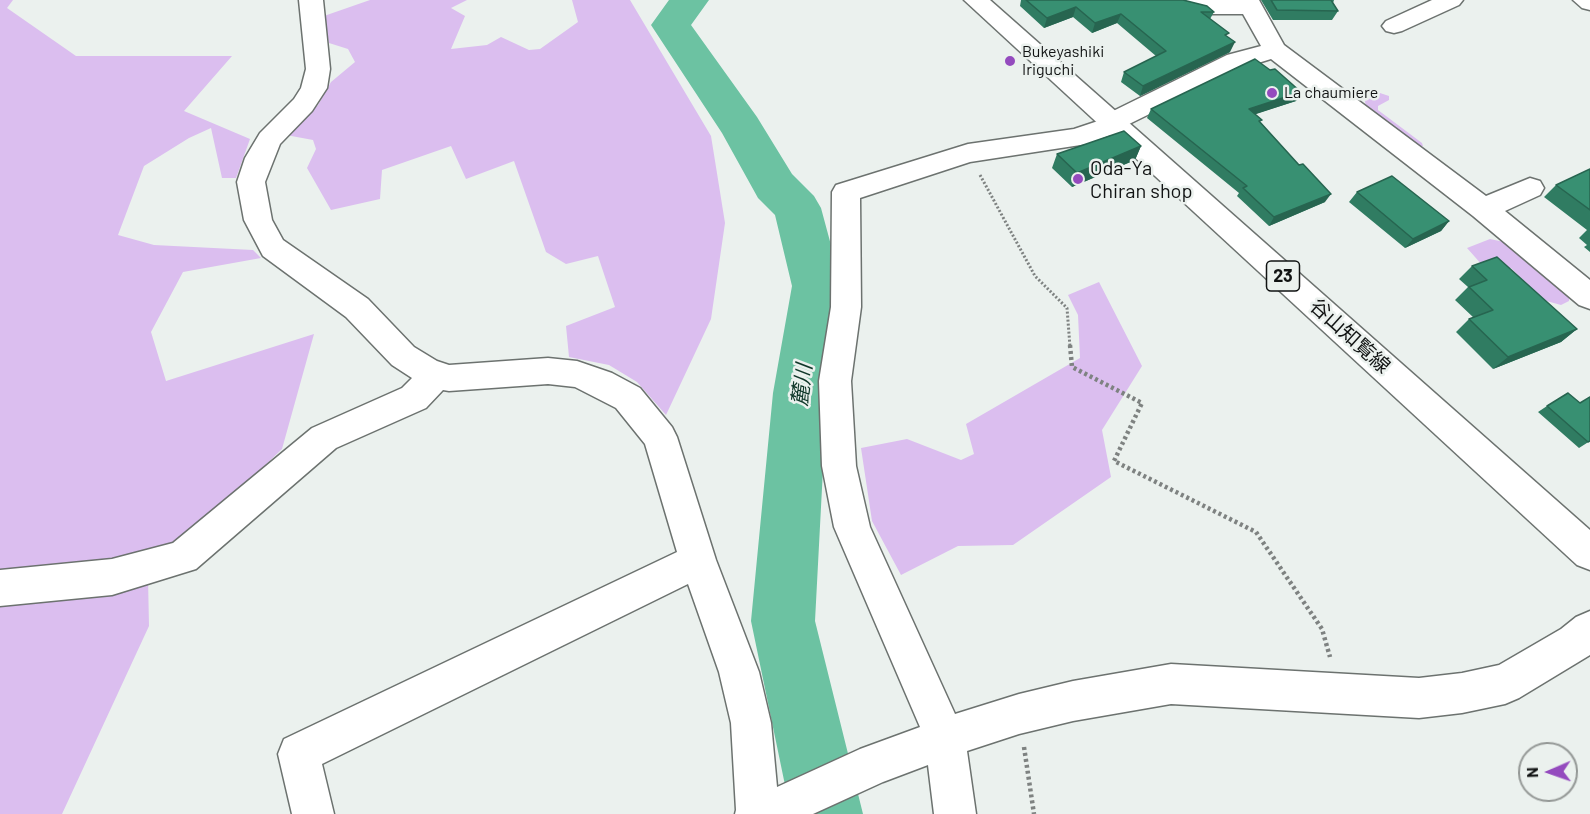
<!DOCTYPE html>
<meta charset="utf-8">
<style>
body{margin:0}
#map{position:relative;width:1590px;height:814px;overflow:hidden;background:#ebf1ee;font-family:Barlow,sans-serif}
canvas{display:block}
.north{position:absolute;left:1518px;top:742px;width:60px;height:60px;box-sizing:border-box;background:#ebf1ee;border:2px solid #949896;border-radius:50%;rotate:268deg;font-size:16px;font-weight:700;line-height:24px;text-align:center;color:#111313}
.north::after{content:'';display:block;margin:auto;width:21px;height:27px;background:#944bbe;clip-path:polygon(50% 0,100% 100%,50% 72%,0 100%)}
</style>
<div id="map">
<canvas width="1590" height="814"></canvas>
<div class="north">N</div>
</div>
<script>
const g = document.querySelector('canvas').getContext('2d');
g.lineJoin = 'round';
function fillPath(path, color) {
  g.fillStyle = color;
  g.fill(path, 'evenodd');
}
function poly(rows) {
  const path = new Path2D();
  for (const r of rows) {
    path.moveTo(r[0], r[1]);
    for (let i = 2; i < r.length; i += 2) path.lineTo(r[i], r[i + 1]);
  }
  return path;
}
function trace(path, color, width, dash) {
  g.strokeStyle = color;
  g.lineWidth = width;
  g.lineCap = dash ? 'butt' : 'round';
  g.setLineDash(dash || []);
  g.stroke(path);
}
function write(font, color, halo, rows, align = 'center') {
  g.font = font + ' Barlow,"Noto Sans JP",sans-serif';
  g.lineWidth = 5;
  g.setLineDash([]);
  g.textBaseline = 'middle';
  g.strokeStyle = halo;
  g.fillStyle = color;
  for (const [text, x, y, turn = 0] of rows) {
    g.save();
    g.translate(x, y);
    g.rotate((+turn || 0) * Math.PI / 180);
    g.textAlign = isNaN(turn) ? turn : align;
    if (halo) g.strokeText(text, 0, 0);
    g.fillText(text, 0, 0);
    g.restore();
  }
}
fillPath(poly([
 [0,0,13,0,7,8,76,56,232,56,184,111,250,139,236,178,222,178,211,128,189,138,144,166,118,235,154,245,253,250,261,258,183,272,151,332,166,381,314,334,282,449,148,578,149,626,62,814,0,814],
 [370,0,467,0,451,8,465,16,451,49,487,45,501,37,529,50,540,49,578,22,572,0,630,0,711,136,725,223,711,319,666,415,637,382,609,365,569,357,566,326,615,307,598,256,566,264,546,252,514,161,466,179,451,146,382,170,380,199,331,210,307,168,316,149,313,140,286,135,318,105,331,82,355,62,348,49,329,43,324,16],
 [1380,93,1389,96,1389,100,1378,106,1378,110,1422,143,1423,146,1420,147,1366,108,1365,101],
 [1490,239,1504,242,1569,298,1569,301,1561,305,1543,300,1511,268,1483,266,1467,248],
 [1099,282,1142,366,1102,430,1111,477,1013,545,958,546,901,575,872,521,861,448,907,439,961,460,974,454,966,424,1080,358,1078,315,1068,295]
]), '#dbbeef');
fillPath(poly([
 [669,0,709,0,691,25,757,117,792,174,814,196,821,208,842,286,827,393,815,621,863,814,791,814,751,621,773,393,792,286,775,215,758,198,722,133,651,25,669,0]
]), '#6cc2a2');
const minor = poly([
 [299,0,323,0,330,69,327,88,312,111,280,144,265,182,272,220,283,240,368,299,414,347,437,361,449,365,548,358,577,361,612,373,640,388,672,427,677,437,716,560,759,672,771,723,777,787,860,749,920,727,834,527,822,466,819,381,831,307,832,192,836,185,968,144,1074,129,1098,121,1103,116,1227,55,1261,46,1243,14,1205,14,1170,5,1166,0,1259,0,1284,45,1486,196,1530,178,1540,181,1544,188,1540,195,1505,211,1590,280,1590,309,1579,305,1473,216,1271,59,1245,67,1121,128,1116,133,1087,144,970,162,860,198,861,307,851,381,856,466,870,527,955,714,1019,694,1073,681,1171,664,1419,678,1462,673,1499,665,1561,629,1576,617,1590,611,1590,655,1519,698,1505,704,1462,713,1419,718,1171,704,1073,721,1019,734,967,751,976,814,934,814,928,765,883,782,813,814,735,814,736,810,731,723,719,672,688,584,322,764,334,814,292,814,278,754,284,739,677,552,645,444,616,408,575,387,548,384,449,391,443,390,426,408,336,448,196,569,112,595,0,606,0,570,112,559,173,543,312,428,402,388,412,378,392,365,346,317,263,256,244,220,237,182,245,158,260,133,294,99,301,88,306,69,299,0],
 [1432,0,1463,0,1459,5,1402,31,1394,33,1386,31,1382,26,1386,21,1432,0],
 [1573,0,1590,0,1590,10,1582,8,1573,0]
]);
const major = poly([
 [964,0,990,0,1590,530,1590,570,1577,565,964,0]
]);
trace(minor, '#6c726f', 3);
trace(major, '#6c726f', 3);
trace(poly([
 [980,175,1035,276,1067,308,1070,347]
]), '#7e8281', 3, [2, 2]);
trace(poly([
 [1070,345,1072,367,1142,403,1114,461,1256,532,1322,629,1330,657],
 [1024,747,1034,814]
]), '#7e8281', 4.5, [3, 3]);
fillPath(minor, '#fff');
fillPath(major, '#fff');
fillPath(poly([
 [1021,0,1183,0,1214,12,1210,19,1227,37,1230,52,1140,96,1121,82,1124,72,1156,56,1117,23,1092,33,1073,17,1044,28,1020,6],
 [1261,0,1334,0,1333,3,1338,11,1332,20,1273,20],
 [1270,70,1301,92,1296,101,1255,114,1261,123,1299,165,1325,202,1269,226,1237,196,1239,193,1147,118,1151,109],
 [1141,146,1135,160,1072,187,1052,168,1057,154],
 [1590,169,1590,252,1584,247,1587,245,1579,238,1587,230,1544,197,1556,185],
 [1357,192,1449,221,1441,231,1405,248,1349,202],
 [1472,266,1577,329,1561,342,1493,369,1456,332,1469,319,1474,318,1455,300,1468,287,1459,279],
 [1580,403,1590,441,1579,448,1538,412,1547,406]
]), '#307c62');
fillPath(poly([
 [1076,7,1073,17,1044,28,1047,18],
 [1121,14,1117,23,1092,33,1095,23],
 [1235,42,1230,52,1140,96,1143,86],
 [1301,92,1296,101,1244,118,1249,109],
 [1141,146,1135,160,1072,187,1077,173],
 [1331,194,1325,202,1269,226,1274,217],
 [1449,221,1441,231,1405,248,1413,239],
 [1577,329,1561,342,1493,369,1508,357]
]), '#276550');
const building = poly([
 [1026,0,1183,0,1207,6,1214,12,1201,12,1229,33,1225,35,1235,42,1143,86,1124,72,1166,51,1121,14,1095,23,1076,7,1047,18,1026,0],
 [1271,0,1331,0,1338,11,1277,10,1271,0],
 [1255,59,1270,70,1275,69,1301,92,1249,109,1262,120,1259,121,1299,165,1303,164,1331,194,1274,217,1243,188,1247,186,1151,109,1255,59],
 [1124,131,1141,146,1077,173,1057,154,1124,131],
 [1590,169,1590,210,1556,185,1590,169],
 [1392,176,1449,221,1413,239,1357,192,1392,176],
 [1497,257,1577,329,1508,357,1469,319,1493,310,1469,287,1487,280,1472,266,1497,257],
 [1568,393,1580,403,1590,397,1590,441,1588,442,1547,406,1568,393]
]);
fillPath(building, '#389072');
trace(building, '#276550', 1.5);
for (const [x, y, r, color] of [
 [1010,61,6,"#944bbe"],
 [1272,93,6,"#944bbe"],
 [1078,179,6,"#944bbe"]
]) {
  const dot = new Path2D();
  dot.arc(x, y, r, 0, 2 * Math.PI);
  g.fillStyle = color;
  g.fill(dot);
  trace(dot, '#ebf1ee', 2);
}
write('16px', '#111313', '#ebf1ee', [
 ["Bukeyashiki",1022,52],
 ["Iriguchi",1022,70],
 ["La chaumiere",1284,93]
], 'left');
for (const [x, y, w] of [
 [1283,276,33]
]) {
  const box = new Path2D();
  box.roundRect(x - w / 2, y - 15, w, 30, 4.5);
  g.fillStyle = '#ebf1ee';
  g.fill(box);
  trace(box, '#111313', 1.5);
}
write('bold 18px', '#111313', null, [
 ["23",1283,276]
]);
write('20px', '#111313', '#ebf1ee', [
 ["Oda-Ya",1090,168],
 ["Chiran shop",1090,191]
], 'left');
write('20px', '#111313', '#ebf1ee', [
 ["谷山知覧線",1350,336,42]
]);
write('italic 21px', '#0f3729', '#ebf1ee', [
 ["麓川",802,385,-83]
]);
</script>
